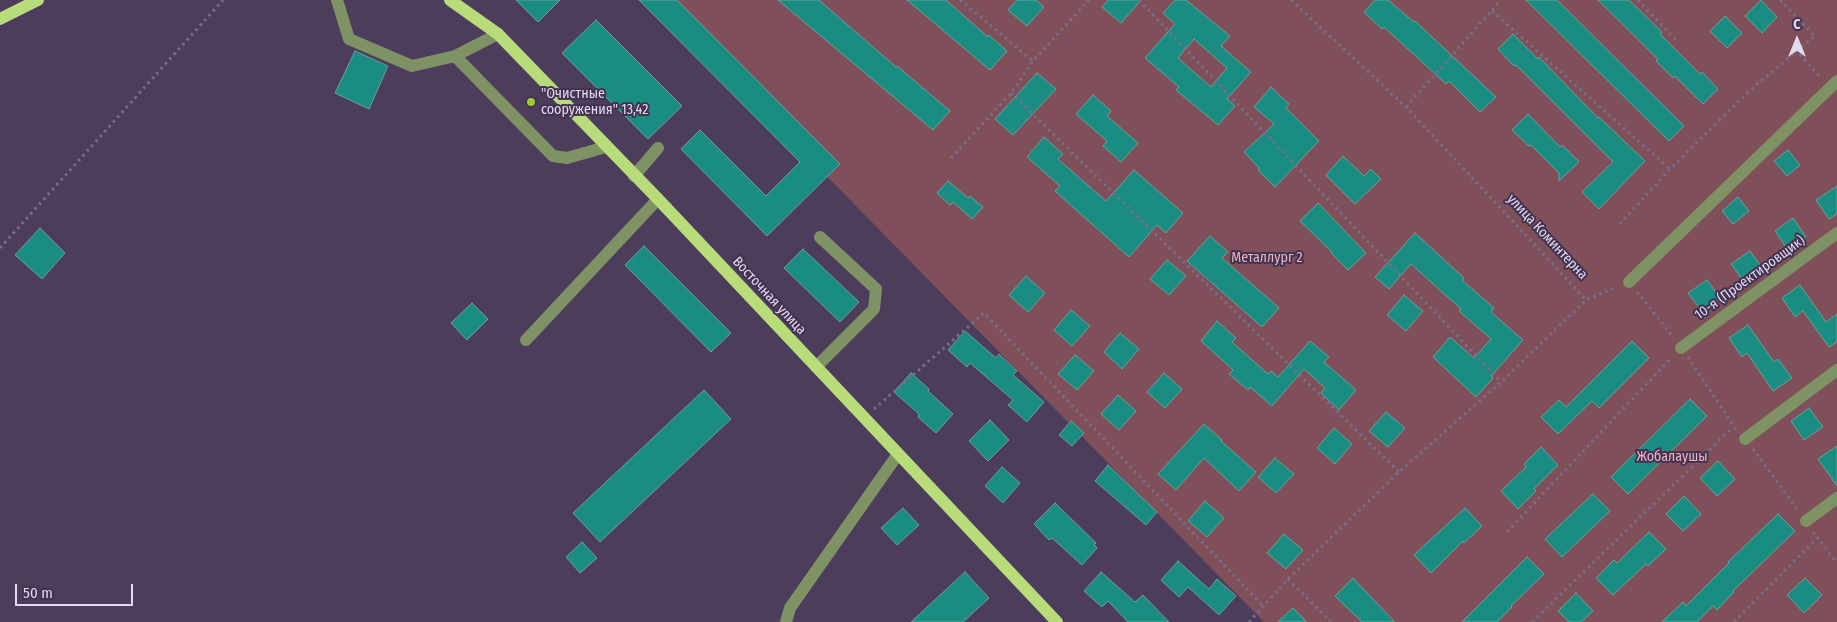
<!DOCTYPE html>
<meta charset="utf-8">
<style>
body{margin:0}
#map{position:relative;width:1837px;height:622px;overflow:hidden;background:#4c3d5d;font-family:"Fira Sans Condensed",sans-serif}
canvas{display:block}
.north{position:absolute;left:1772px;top:15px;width:50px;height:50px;-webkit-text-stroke:4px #423352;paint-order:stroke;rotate:0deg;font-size:14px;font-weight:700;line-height:20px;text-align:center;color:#e3daed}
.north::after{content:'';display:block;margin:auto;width:18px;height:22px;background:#e3daed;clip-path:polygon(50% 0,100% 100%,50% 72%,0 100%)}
.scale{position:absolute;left:15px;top:584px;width:118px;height:22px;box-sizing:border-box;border:2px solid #e3daed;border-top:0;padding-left:6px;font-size:15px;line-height:18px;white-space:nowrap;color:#e3daed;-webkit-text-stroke:4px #423352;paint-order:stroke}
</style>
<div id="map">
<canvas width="1837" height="622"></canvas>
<div class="north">С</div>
<div class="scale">50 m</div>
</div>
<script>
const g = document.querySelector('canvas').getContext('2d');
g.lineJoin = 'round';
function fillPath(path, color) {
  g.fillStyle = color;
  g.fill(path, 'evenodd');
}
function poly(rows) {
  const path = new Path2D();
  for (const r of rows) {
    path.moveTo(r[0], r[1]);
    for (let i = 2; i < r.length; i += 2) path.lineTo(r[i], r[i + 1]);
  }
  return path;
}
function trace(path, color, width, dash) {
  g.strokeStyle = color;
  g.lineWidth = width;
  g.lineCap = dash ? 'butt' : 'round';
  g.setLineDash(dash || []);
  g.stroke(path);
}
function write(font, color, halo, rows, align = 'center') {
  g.font = font + ' "Fira Sans Condensed",sans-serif';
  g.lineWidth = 4;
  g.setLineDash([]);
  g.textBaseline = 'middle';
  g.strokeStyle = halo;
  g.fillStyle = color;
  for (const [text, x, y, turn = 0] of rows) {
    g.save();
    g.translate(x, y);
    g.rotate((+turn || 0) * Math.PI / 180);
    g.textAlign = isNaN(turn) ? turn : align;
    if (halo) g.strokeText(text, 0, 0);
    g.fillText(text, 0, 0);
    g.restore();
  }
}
fillPath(poly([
 [654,0,1837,0,1837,622,1264,622]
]), '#7f505a');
const building = poly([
 [516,0,560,0,538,22,516,0],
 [639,0,677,0,840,164,767,236,681,149,700,130,766,196,800,162,639,0],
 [778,0,819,0,896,67,897,66,950,111,933,130,778,0],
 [907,0,946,0,988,37,989,35,1007,51,990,70,907,0],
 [1017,0,1036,0,1044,7,1027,26,1008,10,1017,0],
 [1108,0,1141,0,1121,23,1102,7,1108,0],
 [1175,0,1186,0,1230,36,1221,46,1251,72,1227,99,1235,106,1218,125,1176,90,1179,87,1145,58,1175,24,1163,13,1175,0],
 [1194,39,1227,68,1211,87,1178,58,1194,39],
 [1375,0,1388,0,1414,22,1415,21,1496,97,1480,112,1449,81,1446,84,1384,27,1382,29,1364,12,1375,0],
 [1526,0,1557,0,1684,126,1669,141,1526,0],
 [1598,0,1629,0,1662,32,1660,34,1700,74,1702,72,1718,89,1703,104,1675,76,1673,78,1656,61,1658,59,1598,0],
 [1761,0,1777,17,1762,33,1745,16,1761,0],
 [1725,16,1742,33,1727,48,1710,31,1725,16],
 [596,20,682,106,648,139,562,53,596,20],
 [1513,34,1538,59,1539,57,1598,118,1599,117,1645,161,1599,209,1582,192,1613,162,1516,65,1514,66,1498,49,1513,34],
 [355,51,388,66,369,109,335,93,355,51],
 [1037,73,1056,89,1013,135,995,119,1037,73],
 [1271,87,1289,104,1286,108,1319,141,1275,187,1258,170,1259,168,1244,152,1274,124,1254,107,1271,87],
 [1093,95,1111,111,1107,116,1138,143,1121,162,1103,146,1107,141,1076,114,1093,95],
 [1528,114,1560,147,1562,145,1579,162,1559,181,1559,173,1531,145,1529,146,1512,130,1528,114],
 [1044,137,1063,154,1058,159,1106,201,1134,170,1183,213,1166,233,1157,225,1129,257,1055,191,1060,186,1027,157,1044,137],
 [1788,150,1800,165,1787,176,1774,161,1788,150],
 [1343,156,1364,176,1371,169,1381,179,1355,204,1326,175,1343,156],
 [948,181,968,198,970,196,983,207,972,219,953,202,950,205,937,193,948,181],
 [1837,186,1837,214,1829,219,1816,200,1837,186],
 [1738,197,1749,211,1733,224,1722,211,1738,197],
 [1318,203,1366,253,1348,270,1331,253,1332,252,1300,221,1318,203],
 [1793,218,1806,237,1788,250,1775,231,1793,218],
 [40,228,65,253,42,279,15,255,40,228],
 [1415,233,1464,278,1462,280,1494,308,1491,312,1523,340,1491,376,1493,378,1476,397,1433,357,1450,337,1474,358,1491,339,1459,311,1461,309,1411,264,1389,289,1375,277,1415,233],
 [1210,236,1228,252,1222,258,1279,308,1262,327,1187,261,1210,236],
 [644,246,731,333,711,352,625,265,644,246],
 [803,249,859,302,840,322,784,268,803,249],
 [1750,251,1763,269,1744,282,1731,264,1750,251],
 [1167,260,1186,276,1169,295,1150,279,1167,260],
 [1026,276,1045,293,1028,312,1009,295,1026,276],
 [1707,280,1720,298,1702,311,1688,293,1707,280],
 [1800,285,1826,322,1837,314,1837,342,1829,347,1803,311,1795,317,1782,298,1800,285],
 [1404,295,1423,311,1406,331,1387,315,1404,295],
 [472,303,488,319,467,340,451,323,472,303],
 [1071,310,1090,326,1072,346,1054,330,1071,310],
 [1217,321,1236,338,1232,342,1268,374,1271,371,1278,377,1310,341,1329,357,1324,362,1356,390,1339,410,1321,393,1325,388,1304,369,1272,406,1250,387,1248,390,1229,374,1233,370,1201,341,1217,321],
 [1748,325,1774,362,1778,359,1792,378,1773,391,1747,353,1742,357,1729,338,1748,325],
 [965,331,996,358,999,354,1017,371,1013,375,1044,402,1027,422,1008,405,1013,400,970,363,967,367,948,350,965,331],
 [1120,333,1139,349,1122,369,1104,352,1120,333],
 [1632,341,1649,358,1599,408,1592,401,1558,434,1541,417,1559,400,1566,407,1632,341],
 [1075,355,1094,371,1077,390,1058,374,1075,355],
 [911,373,929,389,928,391,953,414,936,433,918,417,919,414,894,392,911,373],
 [1164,373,1182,389,1165,408,1147,392,1164,373],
 [704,390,731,419,600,542,573,513,704,390],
 [1118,395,1136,411,1119,430,1101,414,1118,395],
 [1690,399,1707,416,1628,494,1611,477,1690,399],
 [1809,408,1823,427,1804,440,1791,421,1809,408],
 [1386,412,1405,428,1388,447,1369,431,1386,412],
 [990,420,1009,440,988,461,969,441,990,420],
 [1071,421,1084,433,1072,446,1059,435,1071,421],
 [1204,424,1222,440,1221,441,1256,472,1239,491,1204,458,1176,490,1158,474,1204,424],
 [1334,428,1352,444,1335,464,1317,448,1334,428],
 [1837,446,1837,486,1818,459,1837,446],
 [1541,447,1558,465,1534,489,1536,491,1518,509,1501,491,1526,467,1524,464,1541,447],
 [1275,458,1294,474,1276,493,1258,477,1275,458],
 [1718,461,1735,479,1717,496,1700,478,1718,461],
 [1108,465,1157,512,1146,525,1095,481,1108,465],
 [1002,467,1020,483,1003,503,985,486,1002,467],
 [1593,494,1610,511,1562,557,1545,539,1593,494],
 [1684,496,1701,514,1683,531,1666,514,1684,496],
 [1205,501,1224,518,1207,537,1188,521,1205,501],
 [1055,503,1096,543,1094,544,1097,548,1082,565,1052,538,1049,540,1034,524,1055,503],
 [903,508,919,525,897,545,881,528,903,508],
 [1465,508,1482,526,1464,543,1463,541,1431,573,1414,555,1465,508],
 [1778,514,1795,531,1733,591,1734,592,1717,610,1713,606,1697,622,1662,622,1683,602,1686,606,1729,563,1728,562,1778,514],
 [1649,532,1666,549,1648,566,1646,564,1613,595,1596,578,1614,560,1617,563,1649,532],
 [1284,534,1303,550,1286,569,1267,553,1284,534],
 [582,542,597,558,580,573,566,557,582,542],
 [1527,557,1544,574,1511,606,1512,607,1497,622,1462,622,1527,557],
 [1178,561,1209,589,1217,579,1236,596,1219,615,1188,587,1179,597,1161,580,1178,561],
 [965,572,989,598,963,622,911,622,965,572],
 [1101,572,1135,602,1143,595,1169,622,1128,622,1108,601,1102,607,1084,591,1101,572],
 [1353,578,1370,596,1395,622,1362,622,1335,596,1353,578],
 [1805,578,1822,595,1804,613,1787,595,1805,578],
 [1576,593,1593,611,1581,622,1569,622,1558,611,1576,593],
 [1293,608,1307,622,1278,622,1293,608]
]);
fillPath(building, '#1b8c82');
trace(building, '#6ca099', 1);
trace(poly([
 [960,0,1033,61],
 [1139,0,1501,382],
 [1291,0,1406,107,1586,300,1617,287],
 [1638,0,1677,41],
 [1780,0,1815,36,1797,51,1821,78],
 [1492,11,1670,169],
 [1011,93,1399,472],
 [1406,107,1501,0],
 [951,158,1011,93,1033,61,1089,0],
 [1620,224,1670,169,1750,90,1797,51],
 [0,248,223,0],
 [1637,292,1674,338],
 [1688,357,1737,431],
 [874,409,984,313,1264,607],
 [1753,449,1798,510],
 [1507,532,1672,357],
 [1813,532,1837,563],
 [1288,579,1331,622],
 [1249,622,1288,579,1399,472,1501,382,1586,300],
 [1532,622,1733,427],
 [1734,622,1817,538]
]), '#7b6d89', 3, [2.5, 4]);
trace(poly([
 [337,0,349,39,412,66,455,56,498,34],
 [455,56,553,156,567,158,606,147],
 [634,176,658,148],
 [1629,282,1837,81],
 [526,340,658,199],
 [1681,348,1837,233],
 [816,367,874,309,876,289,820,237],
 [1745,439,1837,370],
 [1806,521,1837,498],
 [786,622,790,608,898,454]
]), '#7f9263', 12);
trace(poly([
 [450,0,498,34,658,199,1057,622],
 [0,19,38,0]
]), '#b7dc79', 12);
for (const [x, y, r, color] of [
 [531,102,5,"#9bcb33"]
]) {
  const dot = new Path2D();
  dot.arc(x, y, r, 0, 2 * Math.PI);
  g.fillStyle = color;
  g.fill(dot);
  trace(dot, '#423352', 2);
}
write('14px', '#e3daed', '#423352', [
 ["\"Очистные",541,94],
 ["сооружения\" 13,42",541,110]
], 'left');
write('14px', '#e3daed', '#423352', [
 ["улица Коминтерна",1547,237,47],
 ["10-я (Проектировщик)",1750,278,-36],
 ["Восточная улица",769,296,47]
]);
write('14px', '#f3b4c0', '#423352', [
 ["Металлург 2",1267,258],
 ["Жобалаушы",1672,457]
]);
</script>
